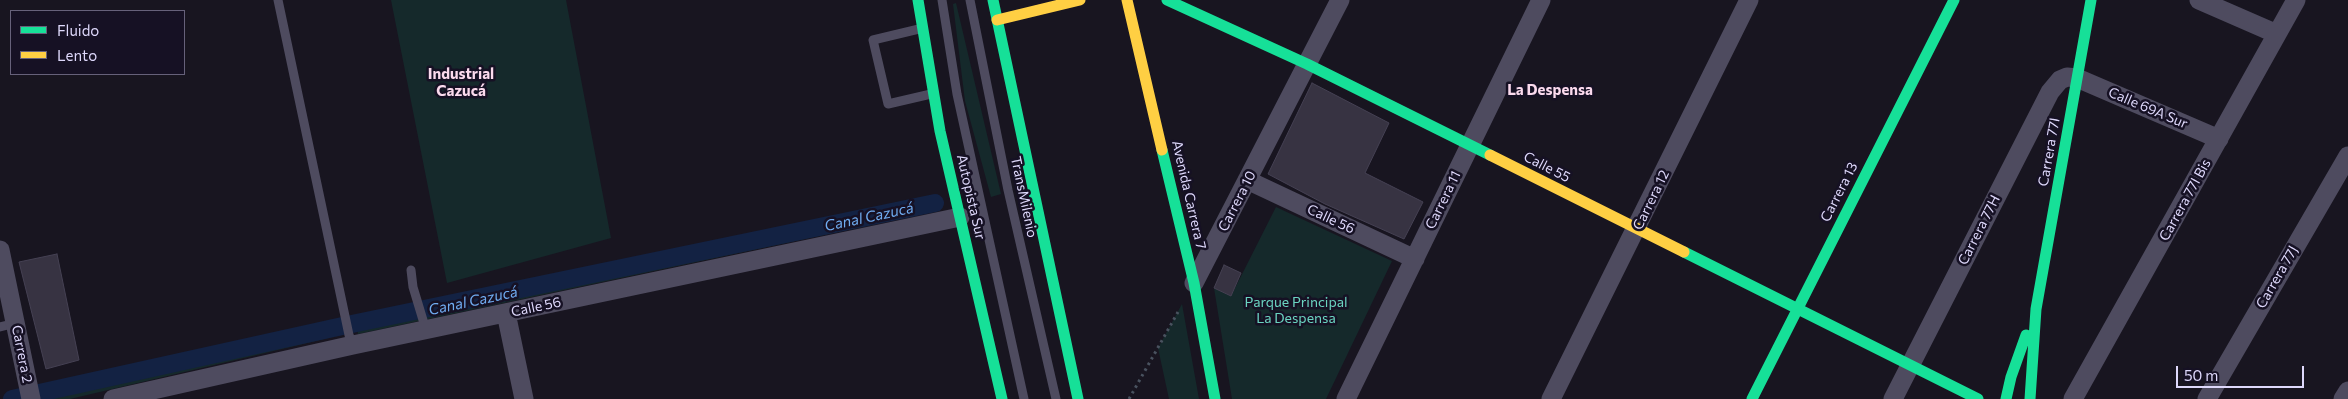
<!DOCTYPE html>
<meta charset="utf-8">
<style>
body{margin:0}
#map{position:relative;width:2348px;height:399px;overflow:hidden;background:#181520;font-family:Commissioner,sans-serif}
canvas{display:block}
.legend{position:absolute;left:10px;top:10px;width:175px;height:65px;box-sizing:border-box;background:#161124;border:1px solid #66617a;margin:0;padding:6px 9px;list-style:none;font-size:15px;color:#ded8fb}
.legend li{display:flex;align-items:center;gap:10px;height:25px}
.legend b{width:25px;border:1px solid #66617a}
.scale{position:absolute;left:2176px;top:366px;width:128px;height:22px;box-sizing:border-box;border:2px solid #ded8fb;border-top:0;padding-left:6px;font-size:15px;line-height:18px;white-space:nowrap;color:#ded8fb;-webkit-text-stroke:4px #161124;paint-order:stroke}
</style>
<div id="map">
<canvas width="2348" height="399"></canvas>
<ul class="legend">
<li><b style="height:6px;background:#16e098"></b>Fluido</li>
<li><b style="height:6px;background:#ffcf43"></b>Lento</li>
</ul>
<div class="scale">50 m</div>
</div>
<script>
const g = document.querySelector('canvas').getContext('2d');
g.lineJoin = 'round';
function fillPath(path, color) {
  g.fillStyle = color;
  g.fill(path, 'evenodd');
}
function poly(rows) {
  const path = new Path2D();
  for (const r of rows) {
    path.moveTo(r[0], r[1]);
    for (let i = 2; i < r.length; i += 2) path.lineTo(r[i], r[i + 1]);
  }
  return path;
}
function trace(path, color, width, dash) {
  g.strokeStyle = color;
  g.lineWidth = width;
  g.lineCap = dash ? 'butt' : 'round';
  g.setLineDash(dash || []);
  g.stroke(path);
}
function write(font, color, halo, rows, align = 'center') {
  g.font = font + ' Commissioner,sans-serif';
  g.lineWidth = 5;
  g.setLineDash([]);
  g.textBaseline = 'middle';
  g.strokeStyle = halo;
  g.fillStyle = color;
  for (const [text, x, y, turn = 0] of rows) {
    g.save();
    g.translate(x, y);
    g.rotate((+turn || 0) * Math.PI / 180);
    g.textAlign = isNaN(turn) ? turn : align;
    if (halo) g.strokeText(text, 0, 0);
    g.fillText(text, 0, 0);
    g.restore();
  }
}
fillPath(poly([
 [391,0,566,0,611,238,447,283],
 [956,3,1001,194,991,197,965,101,953,4],
 [933,195,936,211,358,334,355,318],
 [1276,207,1392,261,1326,399,1232,399,1214,288,1231,296],
 [1182,304,1199,399,1169,399,1158,348],
 [334,319,337,336,70,399,40,399,39,388]
]), '#15292b');
trace(poly([
 [12,399,347,325,935,203]
]), '#132243', 18);
const building = poly([
 [1312,83,1389,123,1365,173,1423,202,1404,239,1325,204,1268,174,1312,83],
 [57,254,79,360,46,369,19,262,57,254],
 [1224,265,1241,273,1231,296,1214,288,1224,265]
]);
fillPath(building, '#373342');
trace(building, '#454153', 1);
trace(poly([
 [1129,399,1178,312]
]), '#49525f', 3, [2.5, 4]);
trace(poly([
 [278,0,349,335,353,345],
 [942,0,957,94,1024,399],
 [970,0,1008,190,1056,399],
 [919,29,873,40,888,104,931,94],
 [411,270,413,287,426,330],
 [0,327,16,323]
]), '#4e4b5f', 9);
trace(poly([
 [2199,0,2277,34],
 [1247,180,1415,259],
 [0,250,31,399],
 [1194,283,1340,0],
 [506,313,524,399],
 [113,399,353,345,960,217],
 [1346,399,1541,0],
 [1551,399,1749,0],
 [1893,399,2050,92,2060,80,2067,77,2077,78,2219,139],
 [2073,399,2296,0],
 [2207,399,2348,156],
 [2343,399,2348,391]
]), '#4e4b5f', 19);
trace(poly([
 [918,0,940,131,1002,399],
 [993,0,1078,399],
 [1167,0,1307,64,1490,155],
 [1162,150,1194,283,1215,399],
 [1684,252,1978,399],
 [1752,399,1954,0],
 [2006,399,2011,377,2026,335],
 [2030,399,2036,309,2091,0]
]), '#16e098', 11);
trace(poly([
 [1127,0,1162,150],
 [997,20,1080,0],
 [1490,155,1684,252]
]), '#ffcf43', 11);
write('14px', '#ded8fb', '#161124', [
 ["Calle 69A Sur",2148,108,23],
 ["Carrera 77I",2049,152,-80],
 ["Calle 55",1547,167,27],
 ["Carrera 13",1839,192,-63],
 ["Avenida Carrera 7",1189,195,77],
 ["Autopista Sur",971,197,77],
 ["TransMilenio",1024,197,78],
 ["Carrera 11",1443,200,-64],
 ["Carrera 12",1651,200,-64],
 ["Carrera 77I Bis",2185,200,-61],
 ["Carrera 10",1237,201,-63],
 ["Calle 56",1331,219,25],
 ["Carrera 77H",1979,230,-63],
 ["Carrera 77J",2277,277,-60],
 ["Calle 56",536,307,-12],
 ["Carrera 2",22,354,79]
]);
write('14px', '#6bd4c1', '#161124', [
 ["Parque Principal",1296,302],
 ["La Despensa",1296,318]
]);
write('bold 15px', '#fbdaed', '#161124', [
 ["Industrial",461,74],
 ["Cazucá",461,91],
 ["La Despensa",1550,90]
]);
write('italic 15px', '#70acf1', '#161124', [
 ["Canal Cazucá",869,217,-12],
 ["Canal Cazucá",473,301,-12]
]);
</script>
